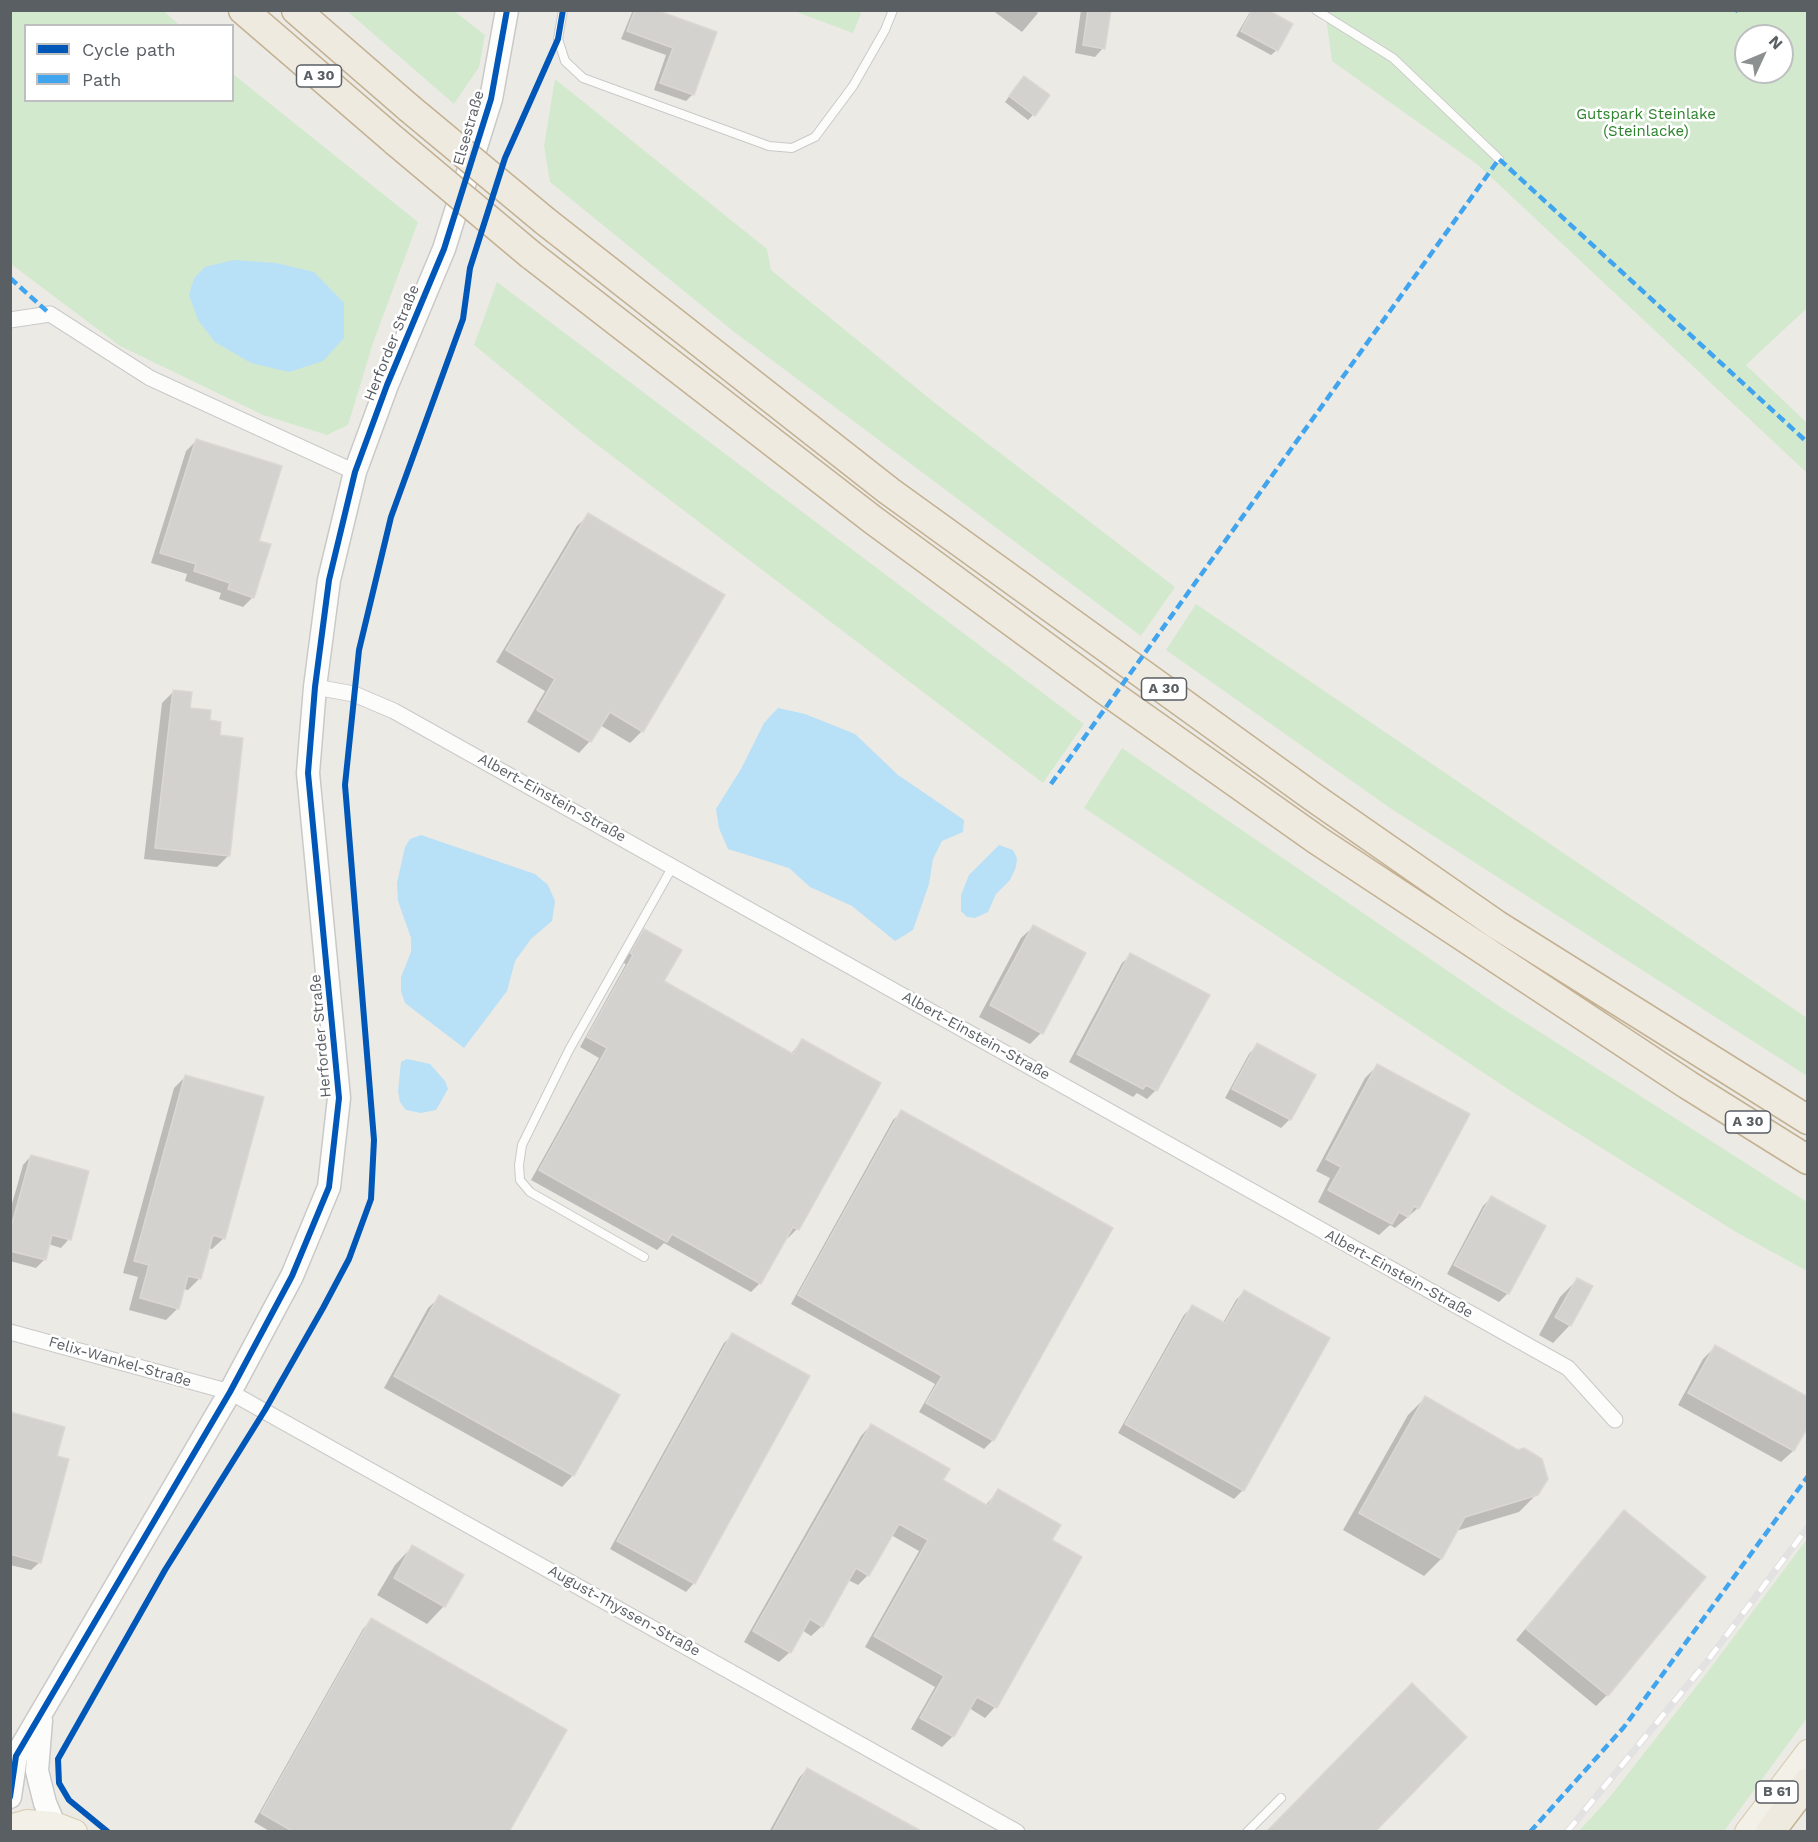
<!DOCTYPE html>
<meta charset="utf-8">
<style>
body{margin:0}
#map{position:relative;width:1818px;height:1842px;overflow:hidden;background:#eceae5;font-family:"Work Sans",sans-serif}
canvas{display:block}
.frame{position:absolute;inset:0;border:12px solid #5a5f64;pointer-events:none}
.legend{position:absolute;left:24px;top:24px;width:210px;height:78px;box-sizing:border-box;background:#fff;border:2px solid #bdbfc1;margin:0;padding:8px 10px;list-style:none;font-size:18px;color:#5a5f64}
.legend li{display:flex;align-items:center;gap:12px;height:30px}
.legend b{width:30px;border:2px solid #bdbfc1}
.north{position:absolute;left:1734px;top:24px;width:60px;height:60px;box-sizing:border-box;background:#fff;border:2px solid #bdbfc1;border-radius:50%;rotate:46deg;font-size:16px;font-weight:700;line-height:24px;text-align:center;color:#5a5f64}
.north::after{content:'';display:block;margin:auto;width:21px;height:27px;background:#8d9091;clip-path:polygon(50% 0,100% 100%,50% 72%,0 100%)}
</style>
<div id="map">
<canvas width="1818" height="1842"></canvas>
<div class="frame"></div>
<ul class="legend">
<li><b style="height:8px;background:#0057b8"></b>Cycle path</li>
<li><b style="height:8px;background:#40a5ee"></b>Path</li>
</ul>
<div class="north">N</div>
</div>
<script>
const g = document.querySelector('canvas').getContext('2d');
g.lineJoin = 'round';
function fillPath(path, color) {
  g.fillStyle = color;
  g.fill(path, 'evenodd');
}
function poly(rows) {
  const path = new Path2D();
  for (const r of rows) {
    path.moveTo(r[0], r[1]);
    for (let i = 2; i < r.length; i += 2) path.lineTo(r[i], r[i + 1]);
  }
  return path;
}
function trace(path, color, width, dash) {
  g.strokeStyle = color;
  g.lineWidth = width;
  g.lineCap = dash ? 'butt' : 'round';
  g.setLineDash(dash || []);
  g.stroke(path);
}
function write(font, color, halo, rows, align = 'center') {
  g.font = font + ' "Work Sans",sans-serif';
  g.lineWidth = 5;
  g.setLineDash([]);
  g.textBaseline = 'middle';
  g.strokeStyle = halo;
  g.fillStyle = color;
  for (const [text, x, y, turn = 0] of rows) {
    g.save();
    g.translate(x, y);
    g.rotate((+turn || 0) * Math.PI / 180);
    g.textAlign = isNaN(turn) ? turn : align;
    if (halo) g.strokeText(text, 0, 0);
    g.fillText(text, 0, 0);
    g.restore();
  }
}
fillPath(poly([
 [11,11,164,11,179,25,26,26,26,100,232,100,233,74,418,222,373,343,348,425,327,435,263,415,120,346,11,264],
 [347,11,454,11,485,35,479,67,454,104],
 [794,11,862,11,853,33],
 [1325,11,1807,11,1807,308,1746,365,1807,423,1807,473,1478,165,1332,61],
 [1746,36,1782,36,1782,72,1746,72],
 [555,79,767,249,771,270,940,407,1175,587,1141,636,733,331,550,182,544,146],
 [497,282,1084,724,1043,783,583,434,474,345],
 [1196,604,1807,1018,1807,1076,1390,808,1166,650],
 [1122,748,1499,1006,1807,1202,1807,1271,1736,1232,1520,1097,1084,808],
 [1807,1539,1807,1718,1724,1831,1579,1831,1609,1798,1703,1678]
]), '#d3e9ce');
fillPath(poly([
 [234,260,276,263,314,272,344,303,344,338,323,361,289,372,251,363,215,342,198,320,189,295,194,278,205,267],
 [778,708,805,714,855,734,898,775,964,820,963,832,942,841,933,859,929,884,913,930,895,941,852,906,810,887,789,868,728,849,719,828,716,809,741,769,764,723],
 [421,835,535,874,548,885,555,901,552,921,531,939,515,961,507,991,464,1048,405,1003,401,991,401,977,411,952,411,938,398,901,397,883,405,847,410,839],
 [999,845,1013,850,1017,858,1016,867,1010,880,996,894,988,912,975,918,967,917,961,911,961,895,969,875],
 [407,1059,430,1064,445,1081,448,1089,436,1110,421,1113,406,1110,400,1102,398,1091,401,1062]
]), '#b8e0f7');
fillPath(poly([
 [633,10,652,10,715,33,693,94,686,101,654,90,666,55,621,39],
 [992,10,1034,10,1038,13,1022,32],
 [1081,10,1109,10,1103,48,1095,57,1075,53],
 [1251,10,1265,10,1277,50,1271,55,1236,36],
 [1019,83,1033,115,1028,120,1005,102],
 [196,441,257,542,253,597,243,607,219,599,221,593,185,581,187,574,151,563,186,451],
 [589,515,642,731,630,743,600,725,590,741,579,753,527,722,545,691,496,662,577,526],
 [174,691,189,709,208,721,219,737,228,856,217,867,144,859,162,703],
 [1033,927,1041,1033,1030,1044,979,1017,1021,938],
 [645,931,662,982,791,1054,802,1040,879,1083,797,1229,788,1238,785,1237,760,1283,751,1292,664,1243,657,1250,531,1180,599,1058,580,1047,626,964,623,963,636,940],
 [1131,955,1156,1090,1147,1099,1137,1093,1133,1097,1069,1062,1122,963],
 [1257,1045,1290,1119,1281,1128,1225,1098,1249,1054],
 [1377,1066,1418,1208,1395,1228,1390,1225,1379,1235,1318,1202,1330,1178,1316,1171,1365,1078],
 [185,1077,224,1238,212,1249,208,1248,200,1278,188,1290,183,1289,178,1308,166,1320,129,1310,138,1277,123,1273,174,1088],
 [902,1112,993,1440,984,1449,919,1412,935,1384,791,1304,893,1120],
 [31,1156,69,1239,61,1248,48,1244,44,1260,36,1268,10,1261,10,1211,23,1165],
 [1491,1198,1544,1226,1508,1293,1499,1302,1447,1274,1483,1206],
 [1578,1279,1570,1325,1553,1343,1539,1335,1560,1297],
 [1244,1292,1328,1339,1243,1490,1234,1499,1118,1433,1184,1315,1193,1306,1223,1323,1236,1300],
 [440,1297,573,1475,562,1487,384,1388,428,1308],
 [733,1335,694,1583,686,1592,610,1549,724,1343],
 [1715,1347,1808,1424,1793,1451,1781,1462,1678,1405,1703,1359],
 [1425,1398,1537,1494,1519,1512,1456,1531,1441,1559,1424,1576,1343,1530,1408,1415],
 [10,1413,55,1457,40,1562,31,1570,10,1565],
 [871,1425,941,1481,985,1506,998,1491,1050,1541,1080,1558,995,1707,985,1718,969,1708,953,1736,942,1747,911,1729,935,1687,865,1647,919,1551,891,1535,868,1575,858,1585,848,1580,822,1626,811,1636,802,1630,790,1652,779,1662,744,1642,861,1436],
 [1613,1523,1607,1695,1596,1706,1516,1640],
 [412,1547,444,1606,427,1624,377,1595,395,1565],
 [371,1620,508,1832,271,1832,254,1822,363,1629],
 [807,1769,919,1832,769,1832,799,1778]
]), '#0003');
const building = poly([
 [635,10,656,10,717,32,694,95,660,83,673,48,627,31,635,10],
 [1088,10,1111,10,1105,49,1083,45,1088,10],
 [1252,10,1268,10,1293,24,1278,51,1241,31,1252,10],
 [1024,76,1050,95,1035,116,1009,96,1024,76],
 [196,439,282,466,259,541,271,544,254,598,228,589,230,583,194,571,196,564,160,553,196,439],
 [588,513,725,595,643,732,610,712,591,742,537,710,555,679,506,650,588,513],
 [173,690,192,692,190,708,211,710,210,720,221,722,220,735,243,738,230,856,155,848,173,690],
 [1033,925,1086,953,1043,1034,990,1005,1033,925],
 [644,929,682,950,664,981,793,1054,802,1039,881,1083,799,1230,793,1227,761,1284,672,1234,667,1242,539,1170,607,1048,587,1037,633,955,630,953,644,929],
 [1130,953,1210,995,1157,1091,1146,1085,1143,1089,1077,1054,1130,953],
 [1257,1043,1316,1075,1291,1120,1232,1089,1257,1043],
 [1377,1064,1470,1114,1419,1209,1414,1206,1408,1217,1399,1212,1392,1224,1328,1190,1341,1167,1326,1159,1377,1064],
 [185,1075,264,1097,225,1239,213,1235,201,1279,188,1276,179,1309,140,1298,149,1265,134,1261,185,1075],
 [901,1110,1113,1228,994,1441,926,1403,942,1376,798,1295,901,1110],
 [31,1155,89,1171,71,1240,52,1235,46,1260,10,1251,10,1231,31,1155],
 [1491,1196,1546,1226,1509,1294,1454,1265,1491,1196],
 [1577,1278,1593,1286,1571,1326,1555,1317,1577,1278],
 [1244,1290,1330,1338,1244,1491,1125,1424,1192,1305,1225,1323,1244,1290],
 [439,1295,620,1395,574,1476,394,1376,439,1295],
 [732,1333,810,1376,695,1584,617,1541,732,1333],
 [1715,1345,1808,1397,1808,1427,1794,1451,1688,1393,1715,1345],
 [1425,1396,1518,1450,1524,1448,1542,1459,1548,1479,1538,1495,1465,1517,1442,1559,1359,1513,1425,1396],
 [10,1412,65,1427,57,1456,69,1459,41,1563,10,1554,10,1412],
 [871,1424,950,1469,943,1480,988,1506,998,1489,1061,1525,1052,1540,1082,1557,997,1708,977,1697,954,1737,920,1718,944,1676,874,1636,928,1540,899,1524,869,1576,856,1568,823,1627,810,1619,791,1653,753,1631,871,1424],
 [1624,1510,1706,1577,1608,1696,1526,1629,1624,1510],
 [412,1545,464,1575,445,1607,394,1578,412,1545],
 [371,1618,567,1730,509,1832,294,1832,261,1813,371,1618],
 [1412,1683,1467,1737,1375,1832,1266,1832,1412,1683],
 [807,1768,923,1832,772,1832,807,1768]
]);
fillPath(building, '#d3d2cf');
trace(building, '#dbd8d4', 1.5);
const lane = poly([
 [563,10,558,39,565,61,583,78,769,146,792,148,815,137,853,86,885,30,893,10],
 [1316,10,1393,58,1499,159],
 [644,1257,530,1192,520,1180,519,1165,522,1145,569,1050,673,866],
 [1247,1832,1281,1798]
]);
const street = poly([
 [10,320,50,314,150,378,355,472],
 [315,687,354,694,394,711,1568,1368,1615,1420],
 [10,1332,230,1392,1017,1832]
]);
const secondary = poly([
 [41,1720,37,1771,45,1803,54,1824],
 [10,1797,16,1756,230,1392,292,1276,329,1187,339,1098,308,773,315,687,329,580,355,472,387,385,444,249,491,99,507,10]
]);
const primary = poly([
 [10,1827,27,1822,54,1824,75,1832],
 [1747,1832,1808,1752]
]);
const highway = poly([
 [243,10,395,141],
 [296,10,409,108],
 [545,221,889,491,1313,797,1497,925,1808,1120],
 [531,255,873,520,1102,688,1317,840,1688,1085,1808,1160],
 [1770,1832,1808,1782]
]);
trace(lane, '#c9c9c9', 10);
trace(street, '#c9c9c9', 17);
trace(secondary, '#c9c9c9', 25);
trace(primary, '#d6cab1', 26);
trace(highway, '#c4b192', 31);
trace(lane, '#fcfcfb', 8);
trace(street, '#fcfcfb', 15);
trace(secondary, '#fcfcfb', 22);
trace(primary, '#f3f0e7', 24);
trace(highway, '#efeae0', 28);
const rail = poly([
 [1567,1832,1705,1664,1808,1527]
]);
trace(rail, '#e3e2e2', 7);
trace(rail, '#fff', 4.5, [14]);
const highwayBridge = poly([
 [409,108,545,221],
 [395,141,531,255]
]);
trace(highwayBridge, '#c4b192', 31, []);
trace(highwayBridge, '#efeae0', 28);
trace(poly([
 [1736,10,1738,11],
 [10,278,50,314],
 [1051,784,1499,159,1808,443],
 [1530,1832,1624,1727,1808,1476]
]), '#40a5ee', 4.5, [9, 4.5]);
trace(poly([
 [10,1797,16,1756,230,1392,292,1276,329,1187,339,1098,308,773,315,687,329,580,355,472,387,385,444,249,491,99,507,10],
 [108,1832,69,1800,59,1783,58,1759,165,1570,265,1410,323,1308,349,1259,371,1199,374,1140,345,785,359,650,391,517,463,319,470,268,505,158,558,39,563,10]
]), '#0057b8', 6);
for (const [x, y, w] of [
 [319,76,45],
 [1164,689,45],
 [1748,1122,45],
 [1777,1792,42]
]) {
  const box = new Path2D();
  box.roundRect(x - w / 2, y - 11, w, 22, 4.5);
  g.fillStyle = '#fff';
  g.fill(box);
  trace(box, '#5a5f64', 1.5);
}
write('bold 14px', '#5a5f64', null, [
 ["A 30",319,76],
 ["A 30",1164,689],
 ["A 30",1748,1122],
 ["B 61",1777,1792]
]);
write('15px', '#2c832b', '#fff', [
 ["Gutspark Steinlake",1646,115],
 ["(Steinlacke)",1646,132]
]);
write('15px', '#5a5f64', '#fff', [
 ["Elsestraße",469,128,-74],
 ["Herforder Straße",392,343,-68],
 ["Albert-Einstein-Straße",552,798,29],
 ["Herforder Straße",321,1036,-95],
 ["Albert-Einstein-Straße",976,1036,29],
 ["Albert-Einstein-Straße",1399,1274,29],
 ["Felix-Wankel-Straße",120,1362,16],
 ["August-Thyssen-Straße",624,1611,29]
]);
</script>
